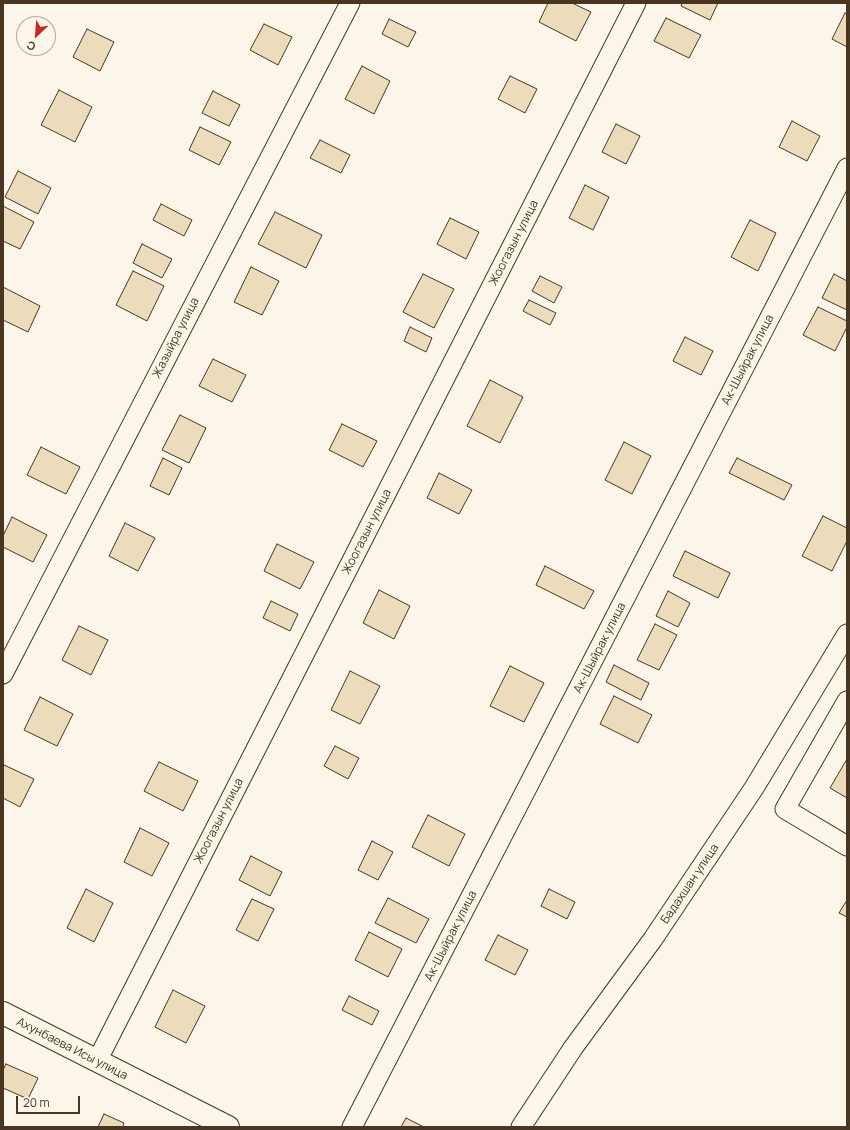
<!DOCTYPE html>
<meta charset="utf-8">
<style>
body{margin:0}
#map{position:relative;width:850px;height:1130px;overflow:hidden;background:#fbf6e9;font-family:Manrope,sans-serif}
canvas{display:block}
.frame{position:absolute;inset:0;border:4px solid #4a3520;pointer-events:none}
.north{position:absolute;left:16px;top:16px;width:40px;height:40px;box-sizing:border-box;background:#fbf6e9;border:1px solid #b4a999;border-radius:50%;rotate:206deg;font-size:11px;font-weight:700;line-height:16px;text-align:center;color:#4a3520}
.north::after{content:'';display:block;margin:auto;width:14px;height:18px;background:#c62828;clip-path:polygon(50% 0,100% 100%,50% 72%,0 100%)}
.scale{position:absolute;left:16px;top:1096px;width:64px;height:18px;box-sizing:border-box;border:2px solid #4a3520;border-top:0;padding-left:5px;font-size:12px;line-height:14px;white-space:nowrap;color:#4a3520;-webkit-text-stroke:3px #fbf6e9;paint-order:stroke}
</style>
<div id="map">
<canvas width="850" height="1130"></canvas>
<div class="frame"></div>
<div class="north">С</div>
<div class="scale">20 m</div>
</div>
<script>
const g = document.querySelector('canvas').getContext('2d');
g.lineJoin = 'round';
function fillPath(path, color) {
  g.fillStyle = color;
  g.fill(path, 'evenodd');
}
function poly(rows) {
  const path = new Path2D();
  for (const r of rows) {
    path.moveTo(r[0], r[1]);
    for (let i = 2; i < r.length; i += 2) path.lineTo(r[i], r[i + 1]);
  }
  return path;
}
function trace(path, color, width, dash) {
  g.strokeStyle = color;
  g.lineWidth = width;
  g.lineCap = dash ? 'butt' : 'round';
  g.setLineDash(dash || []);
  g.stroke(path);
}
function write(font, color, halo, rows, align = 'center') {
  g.font = font + ' Manrope,sans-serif';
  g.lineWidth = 3;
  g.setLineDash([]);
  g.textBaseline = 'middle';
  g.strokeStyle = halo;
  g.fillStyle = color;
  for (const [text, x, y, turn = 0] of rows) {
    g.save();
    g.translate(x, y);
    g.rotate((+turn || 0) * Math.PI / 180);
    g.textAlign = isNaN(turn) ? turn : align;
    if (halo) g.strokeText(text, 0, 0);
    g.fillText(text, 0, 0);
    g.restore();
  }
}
const building = poly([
 [548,3,572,3,591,12,576,41,539,22,548,3],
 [682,3,718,3,710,20,681,6,682,3],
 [845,13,847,14,847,47,832,39,845,13],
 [666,18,701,35,689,58,654,41,666,18],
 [389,19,416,32,408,47,382,34,389,19],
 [264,24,292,37,278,65,250,50,264,24],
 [87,29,114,42,100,71,73,57,87,29],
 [362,66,390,81,374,114,345,99,362,66],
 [510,76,537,89,525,113,498,99,510,76],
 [59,90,92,107,75,142,41,125,59,90],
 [213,91,240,105,229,126,202,113,213,91],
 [792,121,820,136,807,161,779,147,792,121],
 [616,124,640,136,626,164,602,152,616,124],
 [200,127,231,142,219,165,189,150,200,127],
 [320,140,350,155,341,173,310,158,320,140],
 [18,171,51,188,38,214,5,197,18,171],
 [585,185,609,197,593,230,569,218,585,185],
 [161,204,192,220,184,236,153,220,161,204],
 [3,206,34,222,20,249,3,241,3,206],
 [275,212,322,235,306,268,258,244,275,212],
 [450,218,479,232,466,259,437,244,450,218],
 [750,220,776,233,758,271,731,257,750,220],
 [142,244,172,259,162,278,133,263,142,244],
 [251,267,279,281,262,315,234,302,251,267],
 [133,271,164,286,147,321,116,305,133,271],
 [423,274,454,289,434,328,403,312,423,274],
 [834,274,847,281,847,310,822,298,834,274],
 [540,276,562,287,554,303,532,291,540,276],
 [3,287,40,306,28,332,3,320,3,287],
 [529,300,556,313,550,325,523,311,529,300],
 [818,307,847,321,847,327,835,351,803,335,818,307],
 [410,327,432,338,426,352,404,341,410,327],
 [685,337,713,351,701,375,673,361,685,337],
 [213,359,246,375,232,402,199,386,213,359],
 [490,380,523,397,500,443,467,426,490,380],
 [180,415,206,428,189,463,162,450,180,415],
 [342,424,377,441,363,467,329,450,342,424],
 [624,442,651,456,632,494,605,480,624,442],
 [41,447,80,467,66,494,27,475,41,447],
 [163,458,182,468,169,495,150,486,163,458],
 [737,458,792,485,784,500,729,473,737,458],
 [439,473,472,490,459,514,427,498,439,473],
 [823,516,847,528,847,541,832,571,802,556,823,516],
 [12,517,47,535,33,562,3,547,3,536,12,517],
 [125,523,155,538,138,571,109,556,125,523],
 [277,544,314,562,300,589,264,571,277,544],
 [685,551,730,573,718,598,673,576,685,551],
 [545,566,594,591,584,609,536,585,545,566],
 [379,590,410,606,394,639,363,623,379,590],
 [668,591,690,603,678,627,656,616,668,591],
 [271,601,298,614,290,631,263,618,271,601],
 [655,624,677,635,659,670,637,660,655,624],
 [79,626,108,640,91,675,62,660,79,626],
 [614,665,649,683,641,700,606,682,614,665],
 [510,666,544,683,524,722,490,706,510,666],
 [350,671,380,686,360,724,331,710,350,671],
 [614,696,652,715,638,743,600,724,614,696],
 [40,697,73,714,57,746,24,730,40,697],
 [335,746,359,758,348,779,324,766,335,746],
 [847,759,847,798,830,788,847,759],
 [159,762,198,781,183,811,144,791,159,762],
 [4,765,34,779,20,807,3,798,3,768,4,765],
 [428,815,465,834,449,866,412,847,428,815],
 [140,828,169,843,152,876,124,862,140,828],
 [372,841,393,852,378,880,358,870,372,841],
 [251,856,282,872,270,896,239,880,251,856],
 [86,889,113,903,94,942,67,928,86,889],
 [549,889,575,902,567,919,541,906,549,889],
 [388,898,429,919,416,943,375,923,388,898],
 [252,899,274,909,258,941,236,930,252,899],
 [847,900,847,917,839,913,847,900],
 [369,932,402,949,388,977,355,960,369,932],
 [498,935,528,950,515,975,485,960,498,935],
 [173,990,205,1006,186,1043,155,1027,173,990],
 [349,996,379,1011,372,1025,342,1010,349,996],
 [6,1064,38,1078,28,1099,3,1088,3,1070,6,1064],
 [104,1114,124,1123,123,1127,98,1127,104,1114],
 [406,1118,424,1127,401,1127,406,1118]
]);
fillPath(building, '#ecdcbc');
trace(building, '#4a3520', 1);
const street = poly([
 [3,674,350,3],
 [847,701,785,809,847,846],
 [97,1061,636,3],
 [352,1127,847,168],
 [521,1127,573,1048,653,939,754,788,847,634]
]);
const primary = poly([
 [3,1013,228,1127]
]);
trace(street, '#4a3520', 21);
trace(primary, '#4a3520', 24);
trace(street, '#fbf6e9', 19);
trace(primary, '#fbf6e9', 22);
write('12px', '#4a3520', '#fbf6e9', [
 ["Жоогазын улица",514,243,-63],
 ["Жазыйра улица",176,338,-63],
 ["Ак-Шыйрак улица",748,360,-63],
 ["Жоогазын улица",367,532,-63],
 ["Ак-Шыйрак улица",600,648,-63],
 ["Жоогазын улица",219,821,-63],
 ["Бадахшан улица",690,884,-56],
 ["Ак-Шыйрак улица",451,936,-63],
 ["Ахунбаева Исы улица",72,1049,27]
]);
</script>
